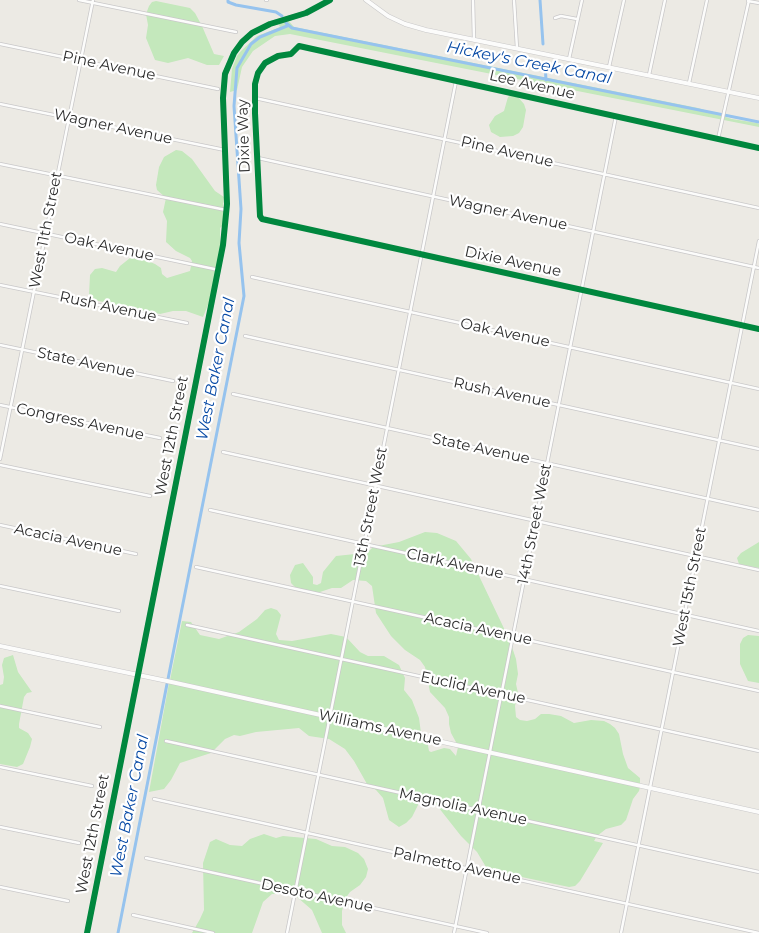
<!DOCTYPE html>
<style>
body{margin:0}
canvas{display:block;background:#eceae4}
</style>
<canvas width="759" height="933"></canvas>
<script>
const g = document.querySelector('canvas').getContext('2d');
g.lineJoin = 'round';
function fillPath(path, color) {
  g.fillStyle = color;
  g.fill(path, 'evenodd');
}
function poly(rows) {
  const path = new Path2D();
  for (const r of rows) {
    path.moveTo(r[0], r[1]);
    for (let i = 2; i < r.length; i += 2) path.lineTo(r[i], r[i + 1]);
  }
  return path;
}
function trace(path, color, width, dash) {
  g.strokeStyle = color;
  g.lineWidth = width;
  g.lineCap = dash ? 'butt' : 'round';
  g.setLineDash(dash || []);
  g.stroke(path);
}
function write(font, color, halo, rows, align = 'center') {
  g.font = font + ' Montserrat,sans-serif';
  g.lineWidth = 4.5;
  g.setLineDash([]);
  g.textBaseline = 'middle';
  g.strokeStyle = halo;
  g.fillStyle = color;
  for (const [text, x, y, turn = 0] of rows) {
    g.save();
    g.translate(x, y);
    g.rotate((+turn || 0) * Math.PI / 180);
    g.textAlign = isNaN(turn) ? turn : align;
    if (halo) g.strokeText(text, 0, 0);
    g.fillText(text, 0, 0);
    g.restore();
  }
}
fillPath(poly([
 [156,1,190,8,195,13,202,26,214,54,224,56,219,65,207,65,188,58,168,63,155,60,146,38,148,25,146,14,149,6,152,2],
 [288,20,294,27,698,108,732,119,757,123,759,124,759,127,290,34,275,36,253,51,242,67,237,90,230,92,232,69,237,56,241,51,257,36,278,28,280,27,278,23],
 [511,95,517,96,524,104,526,110,523,127,519,133,513,136,500,137,491,132,489,125,495,116,504,111,508,97],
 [176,150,182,151,192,159,215,191,224,197,223,206,225,210,223,225,220,228,220,254,210,300,203,317,186,311,173,311,160,314,94,300,89,295,90,275,95,269,102,268,116,272,120,266,130,258,143,259,155,264,161,268,162,274,167,278,190,271,192,261,190,258,176,251,166,242,167,221,163,212,166,198,157,190,156,185,159,167,164,157],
 [425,532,437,533,456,541,471,559,510,641,516,659,518,674,516,684,518,693,515,706,516,717,520,720,527,721,535,719,541,714,549,714,561,716,574,723,591,720,604,721,610,724,615,728,619,734,623,754,628,768,640,778,640,784,457,744,451,733,449,724,449,717,445,708,430,692,425,667,420,660,405,650,391,636,376,613,372,586,366,581,353,580,341,588,332,588,320,592,309,592,297,589,291,583,290,575,295,565,303,563,313,577,313,584,317,585,321,583,323,572,336,556,355,554,362,551,370,550,373,547,399,542],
 [759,542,759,568,739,564,737,558,741,553],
 [271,608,277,610,281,615,276,634,279,640,292,641,331,634,346,637,360,652,368,656,384,656,399,665,405,678,404,690,412,700,419,718,421,733,425,737,170,680,182,621,191,622,200,635,219,639,239,632,257,619,265,610],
 [748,635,759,636,759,683,748,681,740,664,740,644,743,638],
 [13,655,18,672,32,692,27,693,24,697,19,724,19,728,28,733,32,739,30,747,23,764,17,767,0,764,0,685,3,684,4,677,2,665,4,658],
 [169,683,427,740,429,751,431,752,444,748,450,749,456,756,458,747,640,787,639,791,633,799,626,820,621,825,606,829,597,836,594,841,603,843,580,881,575,886,569,887,517,876,486,867,477,852,461,836,435,803,431,796,420,801,412,817,406,823,399,827,389,820,383,798,376,790,367,784,354,761,345,749,329,739,309,736,299,728,256,732,240,736,234,735,225,739,211,753,180,763,171,780,164,789,149,792],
 [264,834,276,838,283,836,316,839,332,846,345,847,358,853,364,859,368,869,366,877,360,885,350,892,345,899,342,911,342,925,346,933,322,933,312,910,297,897,289,894,272,894,263,902,252,933,192,933,200,919,204,910,203,863,210,842,216,839,230,845,242,846,250,839]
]), '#c4e8bc');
trace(poly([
 [228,0,228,2,236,5,276,12,282,16],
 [540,0,543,44],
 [286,23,292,28,759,122],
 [545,64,546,80],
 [168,679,244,296,239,243,241,209,234,106,237,68,251,44,260,37,287,26],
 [118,933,167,684]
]), '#96c3ee', 3);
const street = poly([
 [79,0,236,32],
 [266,0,267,0],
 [473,0,474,40],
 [514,0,517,48],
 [748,1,759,3],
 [555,18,561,16,577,19],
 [0,44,218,89],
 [569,59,582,0],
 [609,67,624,0],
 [649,75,665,0],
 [689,83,707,0],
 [255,98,759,208],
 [0,104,225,150],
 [718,139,749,0],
 [759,148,299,46,291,54,278,56,265,63,258,73,255,84,255,113,260,216,262,219,759,329],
 [258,158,759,268],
 [0,164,226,210],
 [0,224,219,270],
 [252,277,759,389],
 [0,285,187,323],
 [245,336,759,449],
 [0,345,173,381],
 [233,394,759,510],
 [0,405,160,438],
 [223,452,759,570],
 [0,459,93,0],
 [0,465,150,496],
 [210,510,759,631],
 [0,525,136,554],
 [196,567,759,691],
 [0,586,119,611],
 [187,625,759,751],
 [0,706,100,727],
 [166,741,759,872],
 [0,767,92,786],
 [154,799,759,933],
 [0,827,79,843],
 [146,858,487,933],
 [0,887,68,901],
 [133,915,213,933],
 [287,933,456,81],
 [454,933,616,116],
 [621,933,759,241]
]);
const secondary = poly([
 [366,0,388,16,405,24,426,30,759,98],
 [0,646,167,681,759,812],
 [87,933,223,245,227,204,223,98,225,74,234,53,242,42,252,33,270,24,306,13,330,0]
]);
trace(street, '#c9c8c9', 4);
trace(secondary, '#c9c8c9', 5);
trace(street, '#fcfcfb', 2.5);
trace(secondary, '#fcfcfb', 4);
trace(poly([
 [759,148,299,46,291,54,278,56,265,63,258,73,255,84,255,113,260,216,262,219,759,329],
 [87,933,223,245,227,204,223,98,225,74,234,53,242,42,252,33,270,24,306,13,330,0]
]), '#00873e', 6);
write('15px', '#2e2e2e', '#fff', [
 ["Pine Avenue",109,66,12],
 ["Lee Avenue",532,85,13],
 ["Wagner Avenue",113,127,12],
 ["Dixie Way",244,136,-92],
 ["Pine Avenue",507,152,13],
 ["Wagner Avenue",508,213,12],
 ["West 11th Street",46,230,-79],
 ["Oak Avenue",109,247,12],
 ["Dixie Avenue",513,262,12],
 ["Rush Avenue",108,307,12],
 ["Oak Avenue",505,333,12],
 ["State Avenue",86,363,12],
 ["Rush Avenue",502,393,12],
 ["Congress Avenue",80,422,12],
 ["West 12th Street",172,436,-79],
 ["State Avenue",481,449,12],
 ["13th Street West",371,507,-79],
 ["14th Street West",535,524,-79],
 ["Acacia Avenue",68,540,12],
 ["Clark Avenue",455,564,12],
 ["West 15th Street",690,587,-79],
 ["Acacia Avenue",478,629,12],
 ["Euclid Avenue",473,688,12],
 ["Williams Avenue",380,728,12],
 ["Magnolia Avenue",463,807,12],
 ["West 12th Street",93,834,-79],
 ["Palmetto Avenue",457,866,12],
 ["Desoto Avenue",317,896,12]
]);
write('italic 16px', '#094ba6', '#fff', [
 ["Hickey's Creek Canal",529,63,11],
 ["West Baker Canal",216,369,-79],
 ["West Baker Canal",130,806,-79]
]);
</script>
